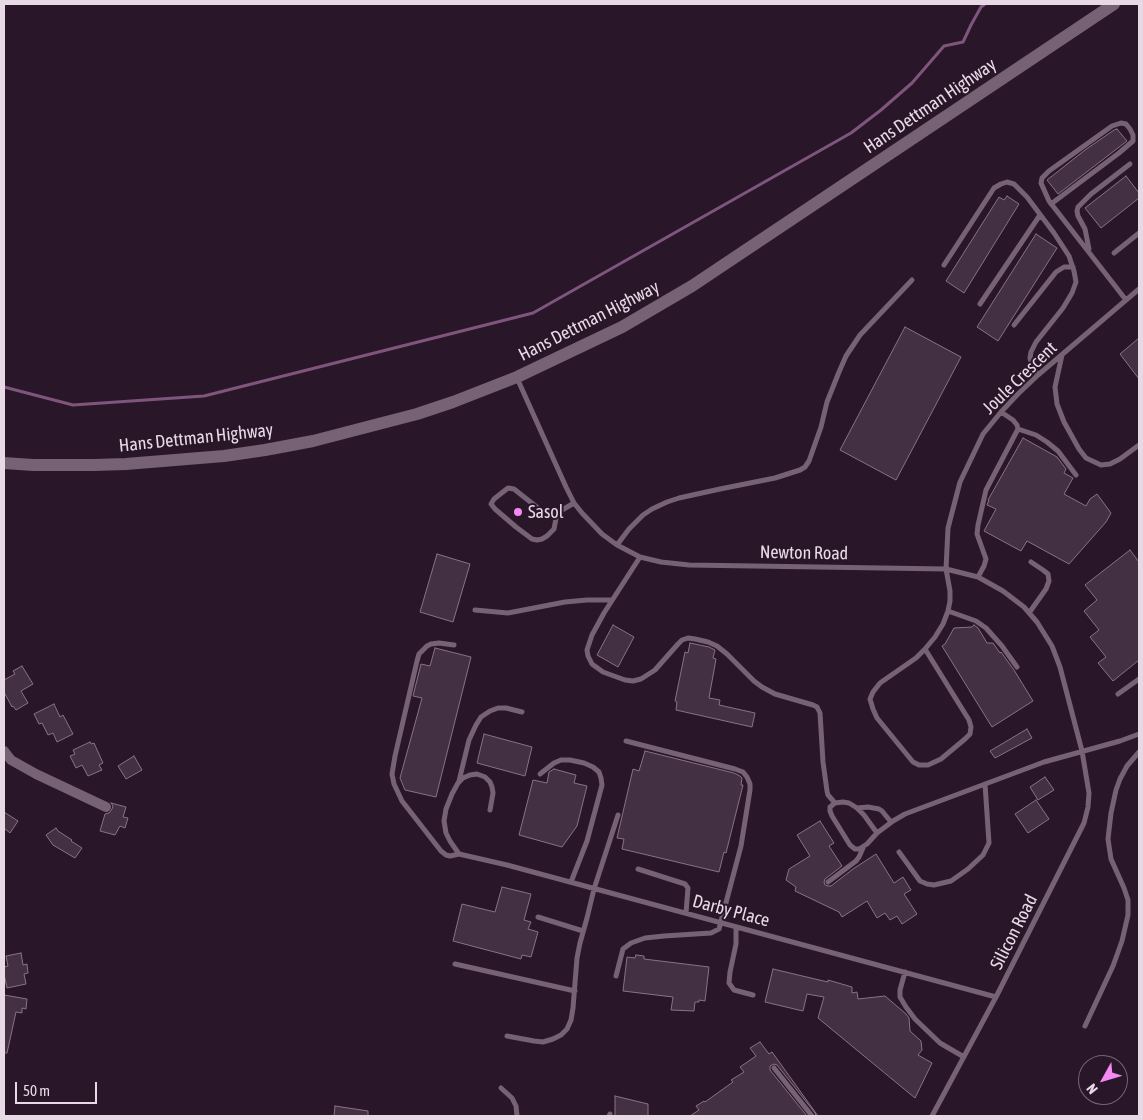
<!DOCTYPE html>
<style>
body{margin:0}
#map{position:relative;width:1143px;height:1120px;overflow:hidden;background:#291729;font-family:"Asap Condensed",sans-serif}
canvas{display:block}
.frame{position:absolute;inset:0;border:5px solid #e7dae6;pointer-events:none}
.north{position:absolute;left:1078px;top:1055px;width:50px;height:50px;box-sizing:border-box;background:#291729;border:1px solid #756575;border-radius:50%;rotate:231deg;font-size:14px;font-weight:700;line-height:20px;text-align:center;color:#e7dae6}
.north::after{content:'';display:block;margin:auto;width:18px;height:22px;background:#f38af1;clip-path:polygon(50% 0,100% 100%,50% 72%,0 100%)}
.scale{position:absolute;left:15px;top:1082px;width:82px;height:22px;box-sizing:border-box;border:2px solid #e7dae6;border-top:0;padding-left:6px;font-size:15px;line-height:18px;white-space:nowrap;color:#e7dae6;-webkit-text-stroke:4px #291729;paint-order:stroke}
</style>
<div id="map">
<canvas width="1143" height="1120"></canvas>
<div class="frame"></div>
<div class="north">N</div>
<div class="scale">50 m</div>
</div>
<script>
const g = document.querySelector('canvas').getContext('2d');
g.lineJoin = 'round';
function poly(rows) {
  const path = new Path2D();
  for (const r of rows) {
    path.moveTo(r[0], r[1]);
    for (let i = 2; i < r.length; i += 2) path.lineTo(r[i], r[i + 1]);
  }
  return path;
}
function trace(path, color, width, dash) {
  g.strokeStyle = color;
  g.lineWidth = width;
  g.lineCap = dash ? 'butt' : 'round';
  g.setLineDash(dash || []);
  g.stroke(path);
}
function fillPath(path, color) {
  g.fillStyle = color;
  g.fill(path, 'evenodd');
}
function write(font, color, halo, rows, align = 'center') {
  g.font = font + ' "Asap Condensed",sans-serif';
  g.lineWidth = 4;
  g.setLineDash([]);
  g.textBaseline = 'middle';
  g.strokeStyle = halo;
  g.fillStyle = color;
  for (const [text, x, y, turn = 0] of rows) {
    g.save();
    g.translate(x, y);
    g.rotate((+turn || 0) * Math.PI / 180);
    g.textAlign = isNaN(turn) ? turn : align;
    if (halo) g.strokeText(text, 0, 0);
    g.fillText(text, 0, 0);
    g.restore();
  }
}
trace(poly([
 [4,387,73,405,204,396,533,313,851,133,881,110,912,83,944,46,963,42,971,25,981,7,985,4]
]), '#7f557e', 3);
const building = poly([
 [1117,129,1127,141,1058,194,1047,180,1085,150,1114,130,1117,129],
 [1126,176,1139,193,1139,198,1101,228,1085,208,1126,176],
 [1007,196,1019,204,964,293,946,281,999,197,1004,200,1007,196],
 [1036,234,1057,248,998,341,977,327,1036,234],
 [905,327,961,357,896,480,840,450,905,327],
 [1139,338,1139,379,1120,354,1139,338],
 [1023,438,1057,457,1066,469,1064,473,1073,478,1064,494,1086,506,1090,499,1097,494,1111,513,1106,522,1069,564,1027,541,1021,551,984,531,996,509,987,505,989,500,988,500,1023,438],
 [1130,550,1139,562,1139,660,1113,681,1098,663,1106,657,1090,637,1099,630,1084,611,1097,600,1085,585,1130,550],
 [437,554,470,564,453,622,420,612,437,554],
 [613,625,634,637,618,667,597,655,613,625],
 [974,625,978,628,987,643,993,643,1000,653,1001,652,1014,670,1033,701,992,727,942,646,945,644,954,628,972,627,974,625],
 [690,643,709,647,715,650,713,658,716,659,709,698,720,700,719,705,755,713,752,727,676,710,677,702,675,701,685,652,688,653,690,643],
 [435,648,471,657,436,797,405,790,400,778,422,698,413,696,421,664,430,666,435,648],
 [22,666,33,684,21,691,28,703,16,710,13,706,12,707,4,692,4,680,15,674,13,671,22,666],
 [54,704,60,717,63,715,73,734,57,742,53,733,48,735,42,723,39,724,34,714,54,704],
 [1027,729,1032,738,995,758,990,751,1027,729],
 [484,734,532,747,525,776,477,763,484,734],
 [90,742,91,744,94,743,103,763,99,765,102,770,88,776,82,765,76,768,70,756,75,754,73,750,90,742],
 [645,751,734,773,740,776,742,778,741,785,743,785,726,853,724,852,719,872,622,849,624,839,617,838,633,769,639,771,645,751],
 [134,756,142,770,126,779,118,766,134,756],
 [554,769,576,775,574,783,587,786,577,826,562,847,519,835,533,780,547,783,549,772,554,769],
 [1045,777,1054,790,1038,800,1030,787,1045,777],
 [1036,800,1049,819,1028,833,1015,814,1036,800],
 [111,803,126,807,123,817,128,818,125,828,120,826,115,835,100,831,105,814,109,813,112,809,113,806,111,803],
 [4,812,18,821,10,833,4,828,4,812],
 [820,821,834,843,829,846,842,866,825,879,824,882,825,885,828,886,831,886,853,869,876,854,894,883,903,877,911,890,904,894,917,914,902,924,897,916,890,920,885,913,877,918,867,901,842,917,839,912,795,891,796,887,786,880,789,869,810,856,797,835,820,821],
 [56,828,58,831,72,840,71,841,82,848,75,858,53,845,46,835,56,828],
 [502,887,531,894,524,920,531,922,528,929,538,932,531,957,522,955,521,959,453,941,462,904,495,912,502,887],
 [21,953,23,965,27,964,28,973,24,974,26,984,7,988,4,974,4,967,8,966,6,956,21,953],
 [636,955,644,956,644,959,709,967,705,1001,699,1000,699,1002,695,1002,694,1011,671,1010,673,997,623,991,627,957,635,958,636,955],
 [773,969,815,979,828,982,828,980,852,987,852,993,857,992,858,999,885,996,906,1014,909,1018,910,1031,921,1041,922,1050,918,1055,932,1063,915,1098,818,1018,824,997,807,994,803,1011,765,1002,773,969],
 [4,995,27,999,26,1009,22,1008,22,1013,16,1012,7,1053,4,1053,4,995],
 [760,1042,769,1054,772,1052,818,1116,816,1116,815,1113,777,1065,774,1064,770,1066,770,1070,807,1116,690,1116,699,1110,696,1106,704,1101,705,1102,733,1082,731,1080,744,1072,740,1067,756,1056,750,1048,760,1042],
 [615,1096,648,1104,648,1116,615,1116,615,1096],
 [335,1106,368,1111,368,1116,334,1116,335,1106]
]);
fillPath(building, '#443043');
trace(building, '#897287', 1);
trace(poly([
 [1051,204,1119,153,1133,141,1133,135,1130,129,1126,124,1121,123,1112,126,1049,171,1042,178,1041,183,1049,201,1126,300],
 [1089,249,1085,229,1078,216,1077,211,1078,207,1091,194,1130,164],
 [1114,253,1139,233],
 [944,265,994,188,1001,184,1007,182,1014,184,1027,197,1054,233,1069,256,1074,271,1076,282,1072,293,1063,308,1036,342,1031,352,1030,358,1032,365,1038,375],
 [980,304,1040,215],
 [1014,325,1056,272,1064,267,1073,267],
 [1062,355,1055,387,1057,404,1064,422,1079,449,1086,458,1101,465,1110,464,1120,459,1139,445],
 [517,378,566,487,574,503,582,513,602,534,617,545,640,557,661,562,689,565,946,569,978,577,1003,591,1024,607,1037,622,1052,646,1060,667,1082,751,1089,793,1088,807,1084,823,996,997,932,1116],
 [1018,429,1036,435,1047,442,1058,451,1076,475],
 [557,513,554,529,547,536,542,539,537,540,532,539,516,527,495,509,491,504,494,499,508,488,514,489,543,512,548,515,552,515,557,513,574,503],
 [617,545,629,529,643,515,652,509,667,502,679,498,720,489,775,478,800,470,805,467,809,461,821,427,827,402,839,372,846,356,860,335,912,280],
 [640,557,604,613,592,635,587,650,588,656,592,664,603,672,625,680,633,681,641,679,655,670,678,644,682,640,688,638,695,639,708,642,717,646,727,654,754,681,762,687,775,694,813,705,817,707,820,713,823,762,827,791,828,795,835,803],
 [978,577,984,566,986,559,977,534,978,525,986,490,1018,429,1017,425,1013,420,1001,412],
 [475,610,508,613,565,602,587,600,612,600],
 [948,611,976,621,986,628,1002,646,1017,667],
 [1029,613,1046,589,1049,581,1048,574,1043,570,1031,562],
 [454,645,439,643,431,644,427,646,419,654,417,661,395,756,392,774,394,784,402,801,441,851,446,855,450,856,459,854,507,865,996,997],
 [925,649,969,720,971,727,970,734,965,739,941,759,928,765,919,765,913,762,877,718,873,709,870,699,873,692,880,683,916,658,925,649,935,637,943,624,948,611,950,601,950,591,946,569,948,528,960,482,983,434,1001,412,1018,394,1038,375,1139,289],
 [1118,694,1139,679],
 [540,774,554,763,561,760,570,760,584,763,593,767,599,772,601,778,602,785,587,841,571,882],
 [459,781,469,740,476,725,481,717,490,711,498,708,506,708,522,712],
 [857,808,868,807,879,809,882,811,891,822],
 [877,833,864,815,857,808,849,803,843,802,835,803,830,807,830,811,832,816,850,845,855,849,859,849,867,844,877,833,893,821,905,814,1044,762,1120,741,1139,734],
 [899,852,920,881,927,884,934,885,951,881,968,869,983,855,989,843,985,784],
 [459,854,450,841,446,833,444,821,446,809,452,794,458,783,463,778,470,775,477,774,485,777,490,782,492,787,493,793,490,810],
 [638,869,685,884,688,888,686,913],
 [828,882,856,861,859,857,863,848],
 [538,917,583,931],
 [736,927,736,944,730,972,729,983,734,990,753,995],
 [455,964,575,991],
 [905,972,900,990,900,997,906,1007,915,1019,940,1043,964,1057],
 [616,976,623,949,631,943,645,938,664,936,711,933,719,929,741,846,750,790,750,784,747,777,743,772,735,769,626,741],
 [1085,1026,1113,966,1122,941,1128,915,1128,900,1124,888,1111,859,1108,839,1111,813,1116,790,1120,779,1127,766,1139,752],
 [507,1036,534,1041,543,1042,553,1039,561,1035,567,1029,571,1020,573,1008,577,958,580,943,587,918,594,889,618,815],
 [774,1068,812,1116],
 [501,1088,512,1098,516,1106,517,1116],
 [609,1116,610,1114]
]), '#766175', 5);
trace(poly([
 [4,751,11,760,36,774,106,807]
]), '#766175', 10);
trace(poly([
 [4,463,33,465,94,465,126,464,224,456,265,450,313,441,417,414,453,402,517,377,622,327,692,286,1114,4]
]), '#766175', 12);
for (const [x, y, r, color] of [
 [518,512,5,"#f38af1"]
]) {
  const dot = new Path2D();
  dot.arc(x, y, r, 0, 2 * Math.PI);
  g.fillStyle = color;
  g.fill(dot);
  trace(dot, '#291729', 2);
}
write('18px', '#e7dae6', '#291729', [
 ["Hans Dettman Highway",930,106,-34],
 ["Hans Dettman Highway",589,321,-27],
 ["Joule Crescent",1020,378,-44],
 ["Hans Dettman Highway",196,438,-6],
 ["Newton Road",804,553,1],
 ["Darby Place",731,911,15],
 ["Silicon Road",1014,932,-63]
]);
write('18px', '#e7dae6', '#291729', [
 ["Sasol",528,512]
], 'left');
</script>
